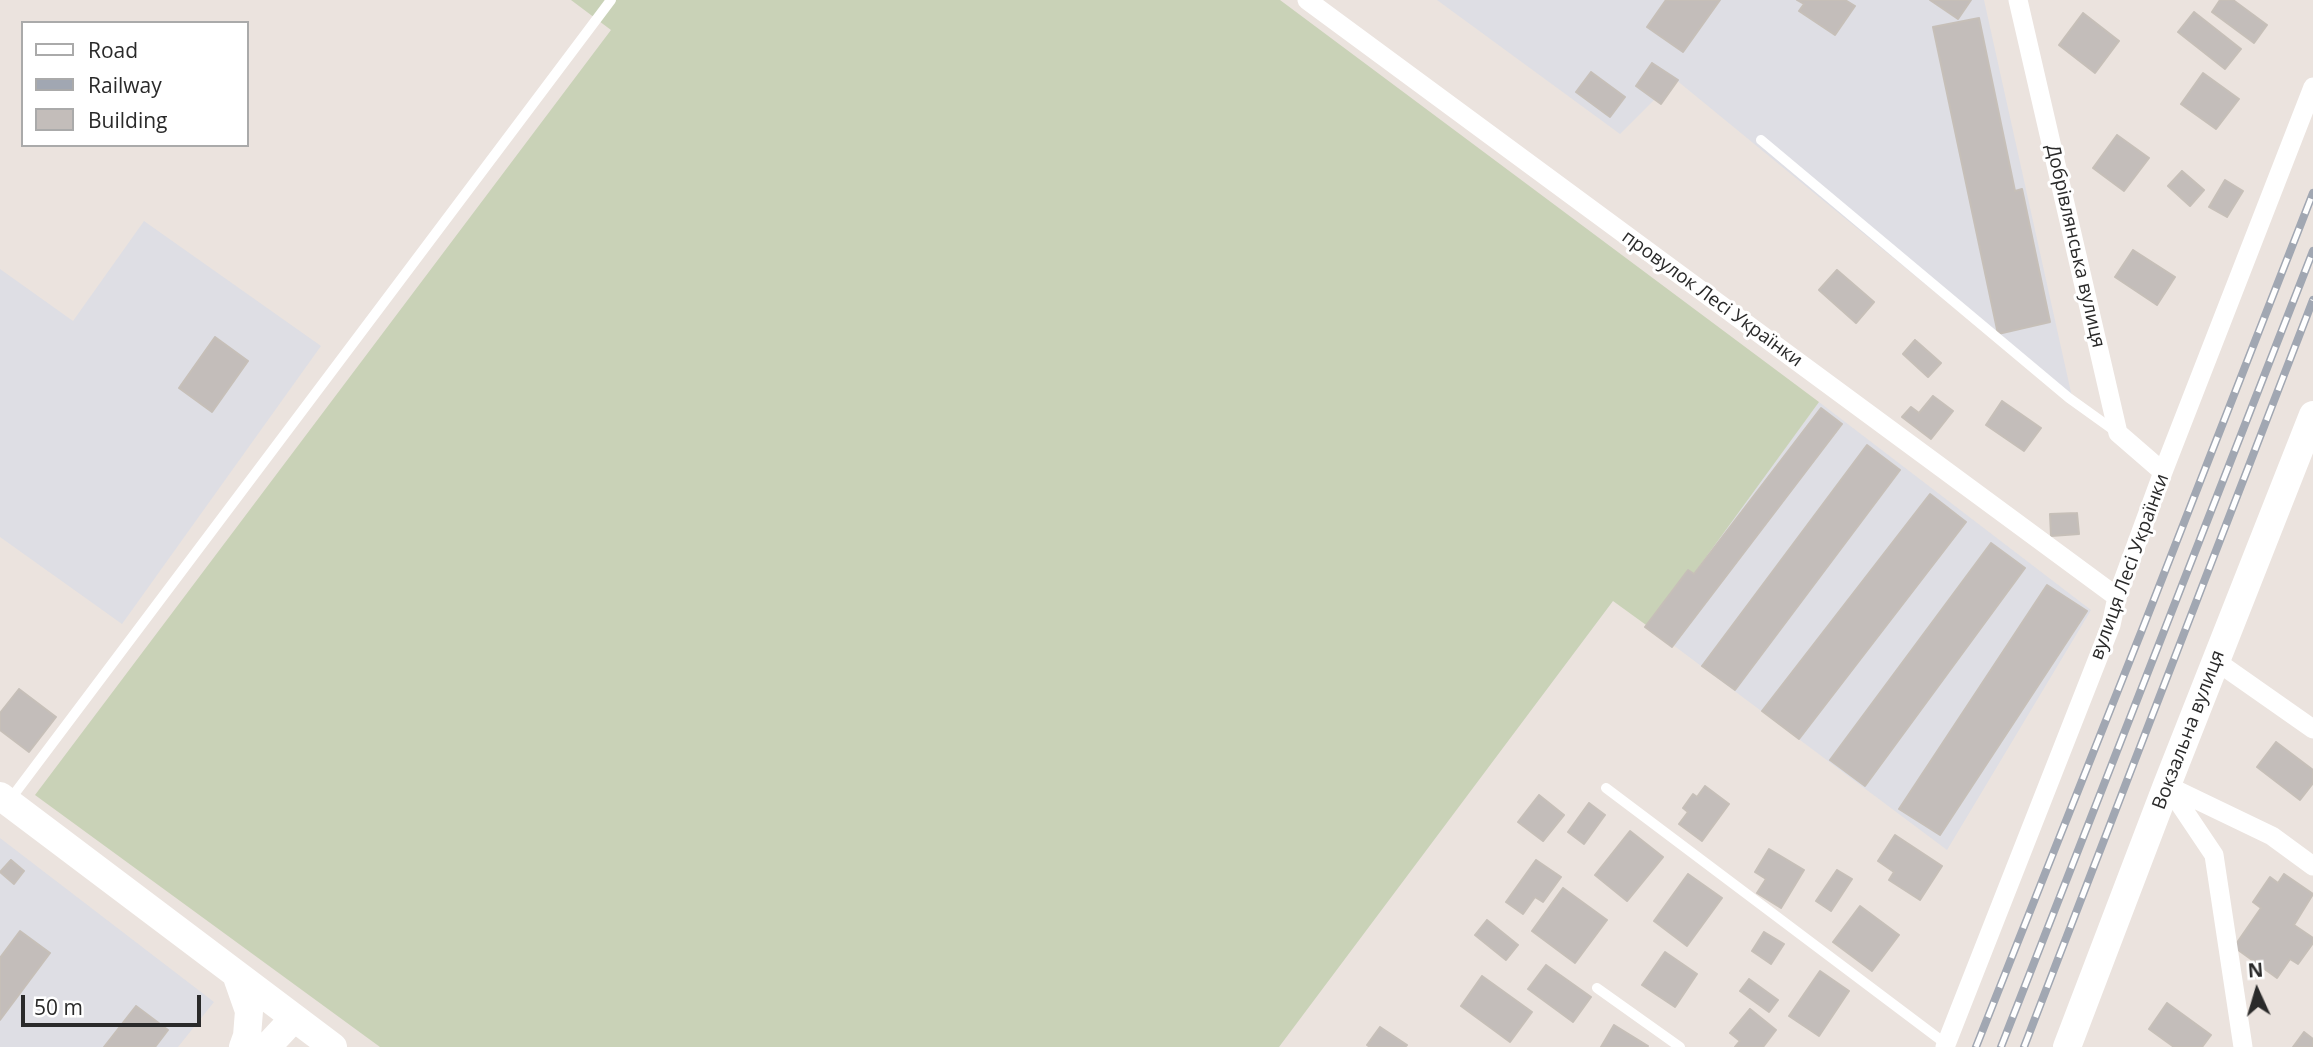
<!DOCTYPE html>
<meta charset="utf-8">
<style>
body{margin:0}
#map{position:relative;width:2313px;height:1047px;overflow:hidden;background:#ebe3de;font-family:"Open Sans",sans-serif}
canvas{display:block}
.legend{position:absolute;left:21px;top:21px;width:228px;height:126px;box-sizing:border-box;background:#fff;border:2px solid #aaa;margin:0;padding:9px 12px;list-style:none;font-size:21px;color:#2a2a2a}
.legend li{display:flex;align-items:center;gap:14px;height:35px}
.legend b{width:35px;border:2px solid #aaa}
.north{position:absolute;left:2222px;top:956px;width:70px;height:70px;-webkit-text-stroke:5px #fff;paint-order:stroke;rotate:356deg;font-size:19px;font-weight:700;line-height:28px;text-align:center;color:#2a2a2a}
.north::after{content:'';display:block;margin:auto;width:24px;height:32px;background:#2a2a2a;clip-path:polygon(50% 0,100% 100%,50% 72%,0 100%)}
.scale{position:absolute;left:21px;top:995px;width:180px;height:32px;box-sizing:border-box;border:4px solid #2a2a2a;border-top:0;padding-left:9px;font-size:21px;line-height:24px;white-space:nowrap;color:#2a2a2a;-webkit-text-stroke:5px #fff;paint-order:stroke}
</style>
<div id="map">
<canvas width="2313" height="1047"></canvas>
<ul class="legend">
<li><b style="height:9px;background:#fff"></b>Road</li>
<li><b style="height:9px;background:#a1a7b2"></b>Railway</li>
<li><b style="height:19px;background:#c3bdba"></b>Building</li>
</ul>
<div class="north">N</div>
<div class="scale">50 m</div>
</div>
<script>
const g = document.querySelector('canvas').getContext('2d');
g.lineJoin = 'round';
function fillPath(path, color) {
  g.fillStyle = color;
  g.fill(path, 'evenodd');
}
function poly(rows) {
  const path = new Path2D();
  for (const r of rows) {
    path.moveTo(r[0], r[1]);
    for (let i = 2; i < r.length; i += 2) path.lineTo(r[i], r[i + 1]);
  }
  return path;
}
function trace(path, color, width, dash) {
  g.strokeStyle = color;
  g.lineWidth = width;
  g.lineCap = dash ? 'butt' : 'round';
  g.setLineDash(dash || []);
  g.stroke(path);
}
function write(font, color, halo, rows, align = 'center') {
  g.font = font + ' "Open Sans",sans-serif';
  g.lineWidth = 6;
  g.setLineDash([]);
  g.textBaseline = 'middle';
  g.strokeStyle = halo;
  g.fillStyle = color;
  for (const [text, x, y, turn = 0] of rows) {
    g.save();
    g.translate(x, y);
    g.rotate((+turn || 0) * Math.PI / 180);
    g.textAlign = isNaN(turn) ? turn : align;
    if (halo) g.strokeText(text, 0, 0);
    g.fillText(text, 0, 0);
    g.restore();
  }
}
fillPath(poly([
 [1437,0,1984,0,2074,406,1675,79,1620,134],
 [144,221,321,346,122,624,0,537,0,269,73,321],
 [1819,402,2091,610,1947,850,1653,630],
 [0,838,214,1002,178,1047,0,1047]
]), '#dedee4');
fillPath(poly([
 [571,0,1280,0,1819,402,1653,630,1613,601,1279,1047,380,1047,35,795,611,30]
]), '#c9d2b7');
const building = poly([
 [1666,0,1720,0,1683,52,1647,27,1666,0],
 [1797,0,1845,0,1855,6,1835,35,1799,11,1804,4,1797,0],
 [1930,0,1971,0,1958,19,1930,0],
 [2220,0,2233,0,2267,25,2254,43,2212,12,2220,0],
 [2194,12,2241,49,2225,69,2178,32,2194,12],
 [2083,13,2119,41,2095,73,2059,45,2083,13],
 [1979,18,2015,191,2022,189,2050,322,1998,334,1933,27,1979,18],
 [1652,63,1678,80,1661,104,1636,86,1652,63],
 [1591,72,1625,97,1610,117,1576,92,1591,72],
 [2203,73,2239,99,2216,129,2181,104,2203,73],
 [2117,135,2149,158,2124,191,2093,168,2117,135],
 [2182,171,2204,190,2190,206,2168,186,2182,171],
 [2225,180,2243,191,2227,217,2209,207,2225,180],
 [2133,250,2175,277,2157,305,2115,277,2133,250],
 [1837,270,1874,302,1856,323,1819,290,1837,270],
 [215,337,248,361,212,412,179,388,215,337],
 [1915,340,1941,363,1928,377,1903,354,1915,340],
 [1933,396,1953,411,1931,439,1902,417,1911,407,1919,413,1933,396],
 [2002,401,2041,428,2024,451,1986,425,2002,401],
 [1821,408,1842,424,1672,647,1645,627,1688,570,1694,574,1821,408],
 [1867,445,1900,470,1735,690,1702,666,1867,445],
 [1930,494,1966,522,1799,739,1762,711,1930,494],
 [2077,513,2079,534,2051,536,2050,514,2077,513],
 [1991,543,2025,568,1865,786,1830,760,1991,543],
 [2047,585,2087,611,1940,835,1899,809,2047,585],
 [19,689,56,717,29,752,0,730,0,713,19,689],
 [2276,742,2313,770,2313,783,2300,800,2257,767,2276,742],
 [1705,786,1729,804,1702,841,1679,824,1688,812,1683,808,1693,794,1697,797,1705,786],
 [1539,795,1564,815,1543,841,1518,822,1539,795],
 [1589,803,1605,815,1584,844,1568,832,1589,803],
 [1630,831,1663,857,1627,901,1595,875,1630,831],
 [1895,835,1942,866,1920,900,1889,880,1894,872,1878,861,1895,835],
 [1769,849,1804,870,1781,908,1757,893,1766,879,1755,872,1769,849],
 [11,860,24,871,14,884,0,872,11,860],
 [1536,860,1561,877,1543,902,1535,897,1523,914,1506,902,1536,860],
 [1837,870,1852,879,1831,911,1816,901,1837,870],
 [1688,874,1722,898,1687,946,1654,921,1688,874],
 [2284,874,2313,894,2294,925,2313,938,2313,943,2298,964,2290,959,2277,978,2234,947,2261,908,2253,902,2270,877,2278,883,2284,874],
 [1563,888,1607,920,1575,963,1532,931,1563,888],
 [1860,906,1899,935,1872,971,1833,942,1860,906],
 [1487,920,1518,945,1506,960,1475,935,1487,920],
 [20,931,50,953,0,1020,0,958,20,931],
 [1764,932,1784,944,1771,964,1752,951,1764,932],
 [1665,952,1697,974,1675,1007,1642,985,1665,952],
 [1546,965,1591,997,1573,1022,1528,989,1546,965],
 [1820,971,1849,991,1819,1036,1789,1016,1820,971],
 [1482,976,1532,1012,1510,1042,1461,1006,1482,976],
 [1749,979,1778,1000,1769,1012,1740,991,1749,979],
 [2167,1003,2211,1035,2202,1047,2174,1047,2149,1029,2167,1003],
 [136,1006,168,1030,155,1047,104,1047,136,1006],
 [1750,1009,1776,1030,1763,1047,1735,1047,1740,1041,1730,1033,1750,1009],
 [1614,1025,1648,1046,1647,1047,1601,1047,1614,1025],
 [1380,1027,1407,1045,1405,1047,1370,1047,1367,1045,1380,1027],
 [2304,1032,2313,1039,2313,1047,2293,1047,2304,1032]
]);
fillPath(building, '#c3bdba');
trace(building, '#c6bfb8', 2);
trace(poly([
 [1761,140,2069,398,2115,431],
 [1606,788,1946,1044],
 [9,801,611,0],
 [1597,988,1680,1047]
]), '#fff', 10);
trace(poly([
 [1307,0,2117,597],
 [2018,0,2118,433,2163,472],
 [2216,661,2313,729],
 [2167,785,2214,855,2243,1047],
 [2168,786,2272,836,2313,866],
 [1945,1047,2111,625,2117,597,2163,472,2313,87]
]), '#fff', 19);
trace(poly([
 [0,796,333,1047],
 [236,974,249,1011,247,1036,243,1047],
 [267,1047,294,1018],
 [2067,1047,2167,785,2313,415]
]), '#fff', 28);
const rail = poly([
 [1976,1047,2142,630,2313,193],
 [2001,1047,2313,251],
 [2024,1047,2313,300]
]);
trace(rail, '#a1a7b2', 8);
trace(rail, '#fff', 5, [16]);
write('19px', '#2a2a2a', '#fff', [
 ["Добрівлянська вулиця",2075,246,77],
 ["провулок Лесі Українки",1712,299,36],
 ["вулиця Лесі Українки",2130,567,-70],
 ["Вокзальна вулиця",2189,730,-69]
]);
</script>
